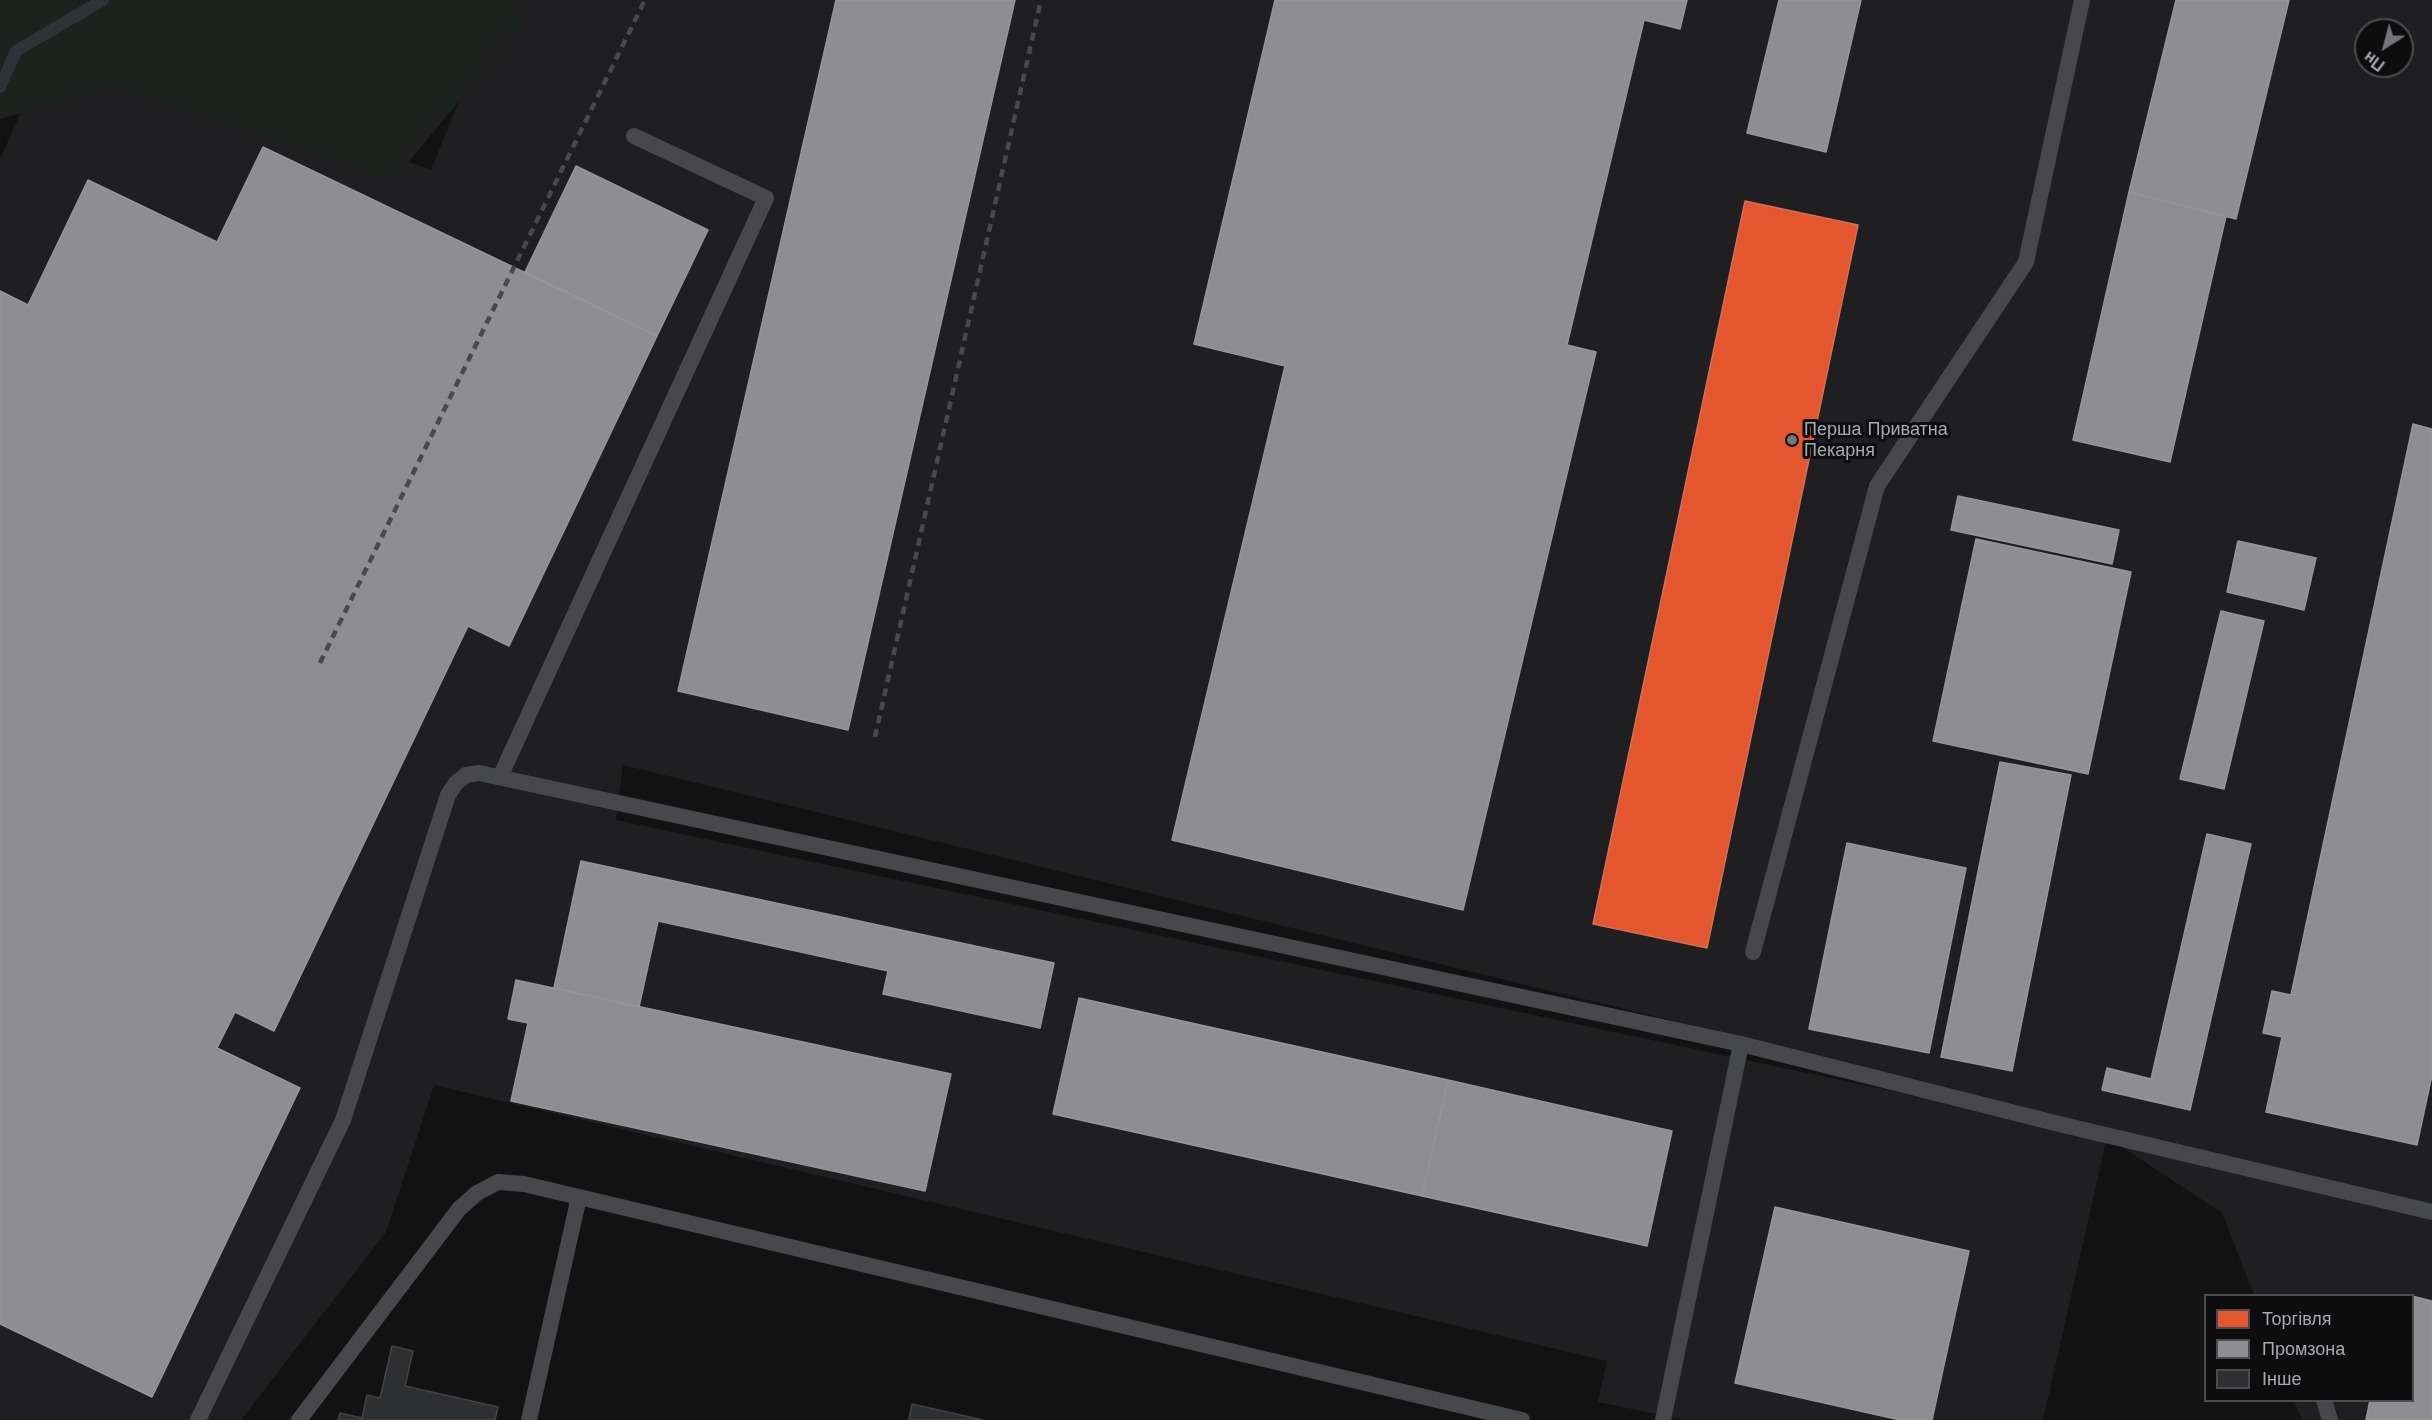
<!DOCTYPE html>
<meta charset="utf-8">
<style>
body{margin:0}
#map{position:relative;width:2432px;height:1420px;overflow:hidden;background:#121213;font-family:"Work Sans",sans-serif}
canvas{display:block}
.legend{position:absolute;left:2204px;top:1294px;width:210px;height:108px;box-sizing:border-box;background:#0d0d0e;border:2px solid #4a4c50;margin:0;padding:8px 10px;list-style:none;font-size:18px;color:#a5aab2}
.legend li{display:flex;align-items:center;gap:12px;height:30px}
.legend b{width:30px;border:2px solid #4a4c50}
.north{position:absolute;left:2354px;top:18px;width:60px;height:60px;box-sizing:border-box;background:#0d0d0e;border:2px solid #4a4c50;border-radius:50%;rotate:216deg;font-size:16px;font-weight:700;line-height:24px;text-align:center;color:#a5aab2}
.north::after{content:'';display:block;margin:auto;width:21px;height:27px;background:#72757a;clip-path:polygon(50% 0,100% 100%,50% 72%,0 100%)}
</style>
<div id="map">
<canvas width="2432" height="1420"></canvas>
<ul class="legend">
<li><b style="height:16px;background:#e4572e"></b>Торгівля</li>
<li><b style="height:16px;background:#8d8d92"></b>Промзона</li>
<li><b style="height:16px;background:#2e2f30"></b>Інше</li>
</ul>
<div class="north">Пн</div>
</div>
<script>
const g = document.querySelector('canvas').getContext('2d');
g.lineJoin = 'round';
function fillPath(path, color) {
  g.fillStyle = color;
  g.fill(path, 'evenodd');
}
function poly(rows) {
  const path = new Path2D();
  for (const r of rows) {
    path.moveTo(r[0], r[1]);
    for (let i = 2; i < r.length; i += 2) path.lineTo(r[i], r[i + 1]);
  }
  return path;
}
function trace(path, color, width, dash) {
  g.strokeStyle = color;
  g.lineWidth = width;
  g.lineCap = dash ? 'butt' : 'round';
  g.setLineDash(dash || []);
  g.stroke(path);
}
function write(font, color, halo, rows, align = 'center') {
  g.font = font + ' "Work Sans",sans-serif';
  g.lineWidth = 6;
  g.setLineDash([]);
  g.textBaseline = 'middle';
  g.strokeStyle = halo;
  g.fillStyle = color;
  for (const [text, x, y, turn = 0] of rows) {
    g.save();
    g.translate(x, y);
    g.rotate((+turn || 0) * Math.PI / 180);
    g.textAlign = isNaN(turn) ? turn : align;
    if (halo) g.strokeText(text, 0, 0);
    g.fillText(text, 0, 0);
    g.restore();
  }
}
fillPath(poly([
 [500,0,2432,0,2432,1420,2302,1420,2294,1401,2412,1400,2412,1296,2254,1295,2222,1213,2107,1137,2043,1420,1685,1420,1598,1402,1607,1361,434,1085,386,1232,241,1420,0,1420,0,159,57,32,431,170],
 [2366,30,2402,30,2402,66,2366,66],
 [623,765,1793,1050,2099,1135,616,820]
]), '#1f1f21');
fillPath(poly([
 [0,0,529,0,524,22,393,181,113,86,0,119]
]), '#1c221d');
const shops = poly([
 [1745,201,1858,225,1707,948,1593,924,1745,201]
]);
fillPath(shops, '#e4572e');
trace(shops, '#d17056', 1.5);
const industry = poly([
 [836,0,1015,0,848,730,678,691,836,0],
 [1275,0,1687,0,1680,29,1644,20,1567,345,1596,352,1463,910,1172,840,1285,366,1194,344,1275,0],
 [1779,0,1861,0,1826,152,1747,133,1779,0],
 [2176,0,2289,0,2236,219,2129,192,2176,0],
 [263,147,657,336,509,646,468,626,274,1031,235,1012,217,1048,300,1088,152,1397,0,1324,0,291,28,305,88,180,217,242,263,147],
 [576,166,708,230,657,336,525,272,576,166],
 [2129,192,2226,216,2170,462,2073,440,2129,192],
 [2413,424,2432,429,2432,1075,2417,1145,2266,1112,2282,1037,2263,1033,2272,991,2291,995,2413,424],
 [1958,496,2119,530,2112,564,1951,530,1958,496],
 [1976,539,2131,572,2088,774,1933,741,1976,539],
 [2238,541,2316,558,2304,610,2227,592,2238,541],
 [2221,611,2264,621,2224,789,2180,779,2221,611],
 [2000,762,2071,775,2012,1071,1941,1057,2000,762],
 [2207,834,2251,844,2190,1110,2102,1090,2107,1068,2151,1079,2207,834],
 [1847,843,1966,868,1929,1053,1809,1029,1847,843],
 [581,861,1054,963,1040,1028,883,994,888,971,658,921,639,1007,554,988,581,861],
 [516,980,951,1074,925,1191,511,1101,528,1023,508,1019,516,980],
 [1079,998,1448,1080,1422,1196,1053,1114,1079,998],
 [1448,1080,1672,1131,1647,1246,1422,1196,1448,1080],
 [1775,1207,1969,1251,1932,1420,1900,1420,1735,1383,1775,1207],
 [2412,1296,2432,1301,2432,1420,2366,1420,2370,1400,2412,1400,2412,1296]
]);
fillPath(industry, '#8d8d92');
trace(industry, '#94969c', 1.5);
trace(poly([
 [0,87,16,51,103,0]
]), '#2c3438', 12);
const building = poly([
 [392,1346,413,1351,405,1386,498,1407,495,1420,338,1420,340,1413,362,1418,367,1395,380,1398,392,1346],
 [912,1404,983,1420,909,1420,912,1404]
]);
fillPath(building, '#2e2f30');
trace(building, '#424346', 1.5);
trace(poly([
 [500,777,766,198,634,136],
 [1753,952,1877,486,2026,262,2082,0],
 [2324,1400,2330,1420],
 [198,1420,343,1120,448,795,456,783,466,775,479,773,1741,1044,2059,1124,2432,1212],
 [299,1420,459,1209,477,1193,498,1182,524,1184,1522,1420],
 [529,1420,579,1197],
 [1663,1420,1741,1044]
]), '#47484b', 16);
trace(poly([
 [320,663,645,0],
 [875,737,1041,0]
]), '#48494b', 4.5, [8, 6]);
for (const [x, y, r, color] of [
 [1792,440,6,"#72757a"]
]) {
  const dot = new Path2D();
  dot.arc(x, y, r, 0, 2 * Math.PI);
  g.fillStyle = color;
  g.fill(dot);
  trace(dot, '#0d0d0e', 2);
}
write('18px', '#a5aab2', '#0d0d0e', [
 ["Перша Приватна",1804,430],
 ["Пекарня",1804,451]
], 'left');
</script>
